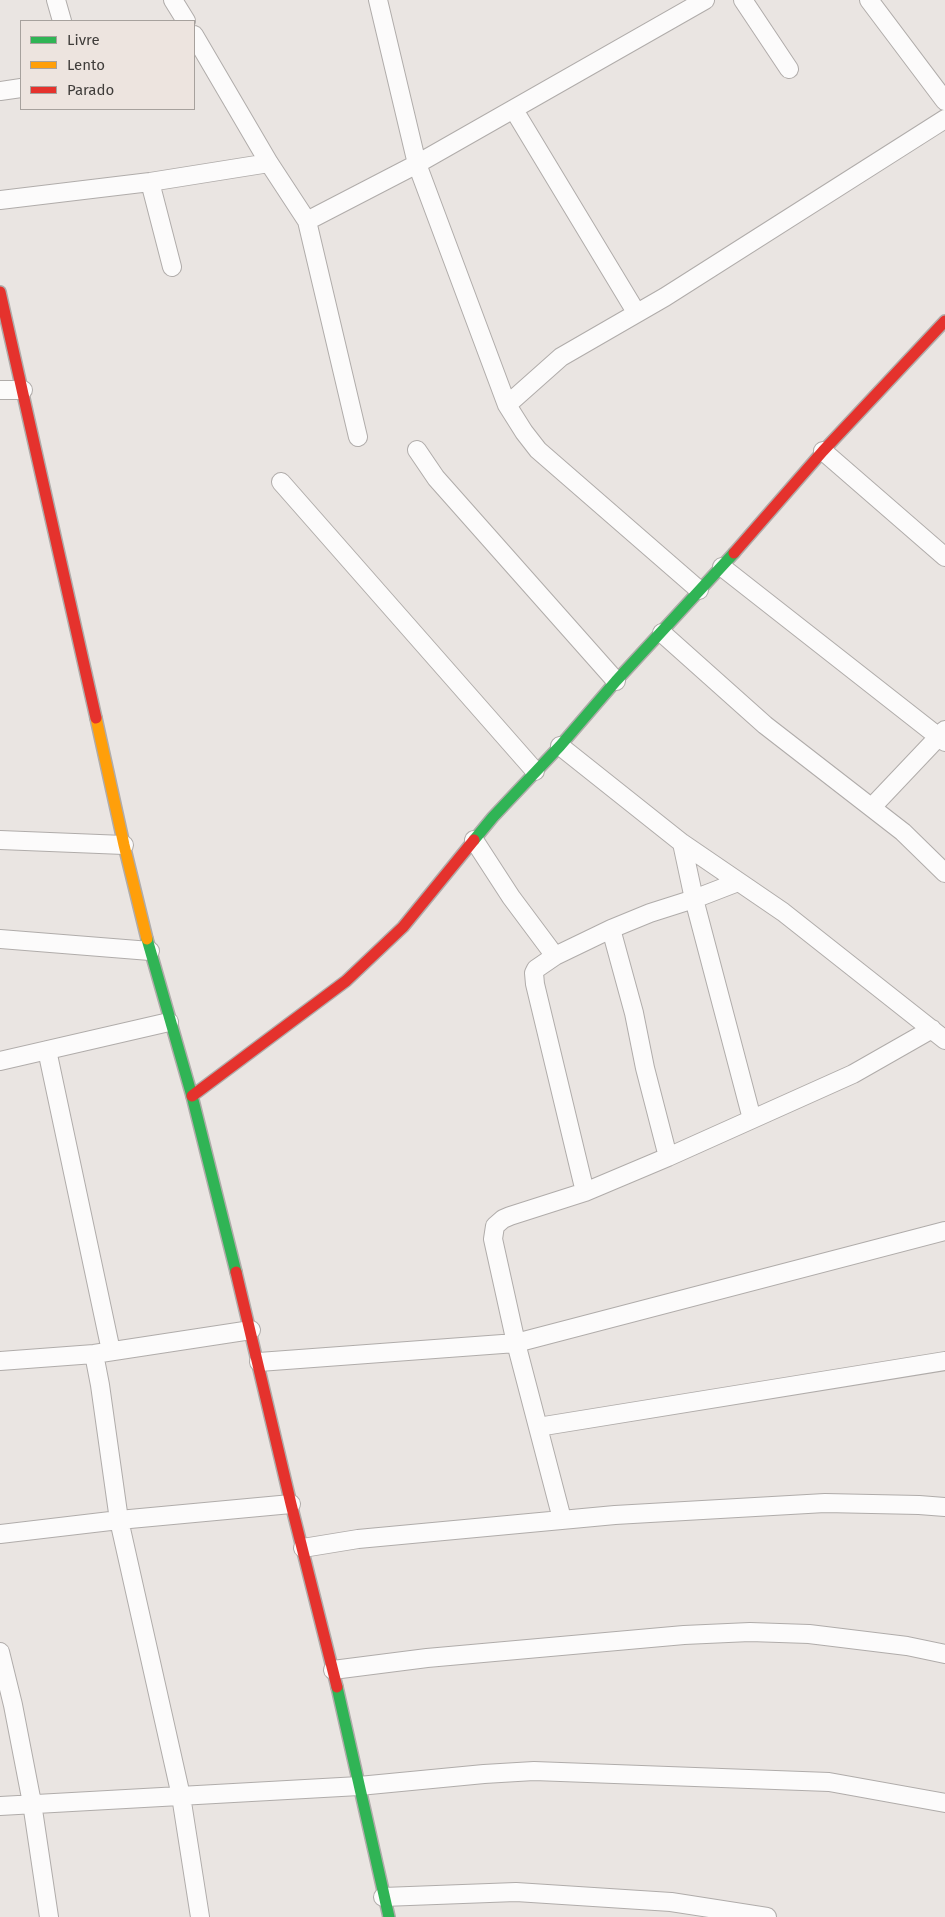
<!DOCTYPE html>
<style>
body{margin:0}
#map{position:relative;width:945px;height:1917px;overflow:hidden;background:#eae5e2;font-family:"Fira Sans",sans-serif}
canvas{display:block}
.legend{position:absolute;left:20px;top:20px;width:175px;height:90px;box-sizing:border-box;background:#ede4df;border:1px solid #a7a19d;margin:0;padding:6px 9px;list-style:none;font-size:15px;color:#3f3c3a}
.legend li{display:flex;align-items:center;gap:10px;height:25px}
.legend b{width:25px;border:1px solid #a7a19d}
</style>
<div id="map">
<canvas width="945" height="1917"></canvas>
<ul class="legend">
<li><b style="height:6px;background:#30b455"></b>Livre</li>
<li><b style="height:6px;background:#ff9f0a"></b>Lento</li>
<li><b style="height:6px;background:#e5322d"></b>Parado</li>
</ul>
</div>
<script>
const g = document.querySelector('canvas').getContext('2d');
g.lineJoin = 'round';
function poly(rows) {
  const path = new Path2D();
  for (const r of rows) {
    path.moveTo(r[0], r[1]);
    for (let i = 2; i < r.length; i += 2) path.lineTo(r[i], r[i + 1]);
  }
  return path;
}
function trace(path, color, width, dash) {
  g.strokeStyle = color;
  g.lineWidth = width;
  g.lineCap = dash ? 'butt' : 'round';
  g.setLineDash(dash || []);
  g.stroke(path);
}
const street = poly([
 [56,0,62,21],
 [173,0,186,21],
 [378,0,417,164,507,405,524,432,538,450,699,590],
 [743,0,789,69],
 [869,0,945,101],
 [194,35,269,163,307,221,358,437],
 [0,91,21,88],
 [514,110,636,312],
 [150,182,172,267],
 [0,200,150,182,269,163],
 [307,221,417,164,705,0],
 [0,390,23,390],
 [507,405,561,357,665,297,945,119],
 [417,450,436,478,616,681],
 [823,451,945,557],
 [281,482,535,771],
 [722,567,945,742],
 [662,633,765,725,903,832,945,873],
 [560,746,682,843,783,912,945,1040],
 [872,807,945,730],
 [0,840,124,845],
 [474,840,511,897,555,956],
 [682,843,694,899,752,1119],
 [611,929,634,1013,645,1068,668,1157],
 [0,939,150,951],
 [47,1050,111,1351],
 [0,1061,169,1022],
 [585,1192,535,984,534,973,536,969,555,956,611,929,650,913,694,899,738,882],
 [94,1354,100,1385,119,1520,181,1796,200,1917],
 [0,1361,94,1354,251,1330],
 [259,1362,516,1343,945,1231],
 [538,1427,945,1361],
 [562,1519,516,1343,493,1239,495,1226,503,1219,510,1216,585,1192,668,1157,853,1074,932,1029],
 [0,1534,119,1520,291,1504],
 [303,1548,358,1539,615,1515,825,1503,919,1505,945,1507],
 [0,1652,13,1705,32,1803,49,1917],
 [333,1670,427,1658,684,1635,750,1632,809,1634,907,1646,945,1654],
 [0,1806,359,1786,484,1774,534,1771,829,1782,945,1803],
 [383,1897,516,1892,671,1902,767,1917]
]);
const fast = poly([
 [474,840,493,817,560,746,616,681,734,553],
 [147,939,192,1096,236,1272],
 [337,1687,389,1917]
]);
const slow = poly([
 [96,718,124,845,147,939]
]);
const jam = poly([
 [0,292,96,718],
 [734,553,823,451,945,321],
 [192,1096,346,981,403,927,474,840],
 [236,1272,291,1504,337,1687]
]);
trace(street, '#b0acaa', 20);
trace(fast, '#b0acaa', 14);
trace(slow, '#b0acaa', 14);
trace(jam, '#b0acaa', 14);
trace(street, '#fcfbfb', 18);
trace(fast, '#30b455', 11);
trace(slow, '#ff9f0a', 11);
trace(jam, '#e5322d', 11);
</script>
